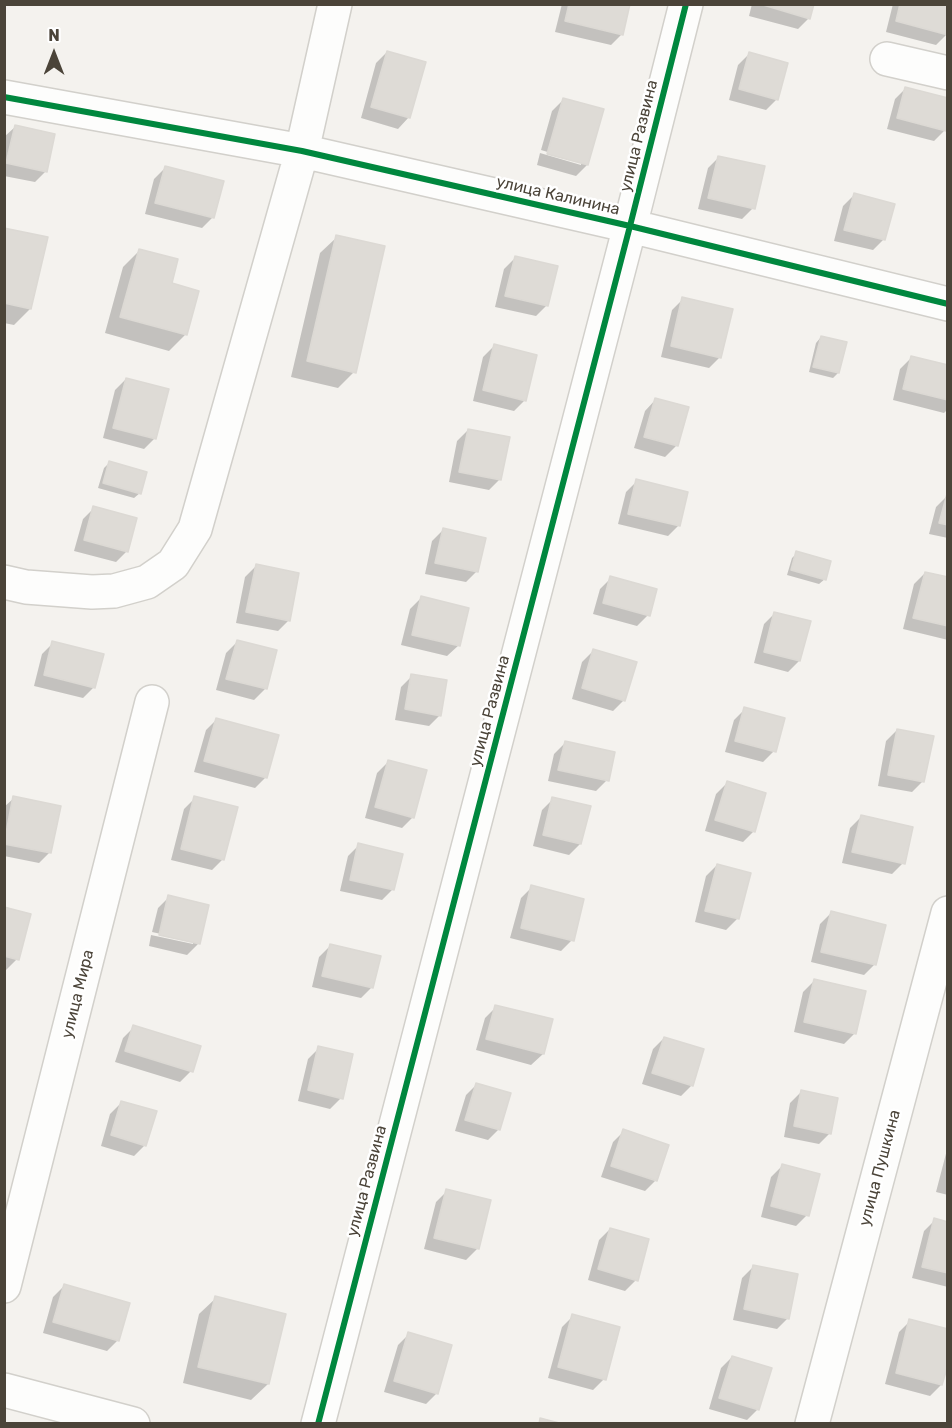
<!DOCTYPE html>
<meta charset="utf-8">
<style>
body{margin:0}
#map{position:relative;width:952px;height:1428px;overflow:hidden;background:#f4f2ee;font-family:Rubik,sans-serif}
canvas{display:block}
.frame{position:absolute;inset:0;border:6px solid #4b4439;pointer-events:none}
.north{position:absolute;left:24px;top:24px;width:60px;height:60px;-webkit-text-stroke:4px #fff;paint-order:stroke;rotate:0deg;font-size:16px;font-weight:700;line-height:24px;text-align:center;color:#4b4439}
.north::after{content:'';display:block;margin:auto;width:21px;height:27px;background:#4b4439;clip-path:polygon(50% 0,100% 100%,50% 72%,0 100%)}
</style>
<div id="map">
<canvas width="952" height="1428"></canvas>
<div class="frame"></div>
<div class="north">N</div>
</div>
<script>
const g = document.querySelector('canvas').getContext('2d');
g.lineJoin = 'round';
function fillPath(path, color) {
  g.fillStyle = color;
  g.fill(path, 'evenodd');
}
function poly(rows) {
  const path = new Path2D();
  for (const r of rows) {
    path.moveTo(r[0], r[1]);
    for (let i = 2; i < r.length; i += 2) path.lineTo(r[i], r[i + 1]);
  }
  return path;
}
function trace(path, color, width, dash) {
  g.strokeStyle = color;
  g.lineWidth = width;
  g.lineCap = dash ? 'butt' : 'round';
  g.setLineDash(dash || []);
  g.stroke(path);
}
function write(font, color, halo, rows, align = 'center') {
  g.font = font + ' Rubik,sans-serif';
  g.lineWidth = 5;
  g.setLineDash([]);
  g.textBaseline = 'middle';
  g.strokeStyle = halo;
  g.fillStyle = color;
  for (const [text, x, y, turn = 0] of rows) {
    g.save();
    g.translate(x, y);
    g.rotate((+turn || 0) * Math.PI / 180);
    g.textAlign = isNaN(turn) ? turn : align;
    if (halo) g.strokeText(text, 0, 0);
    g.fillText(text, 0, 0);
    g.restore();
  }
}
fillPath(poly([
 [562,4,629,4,622,34,611,45,555,32],
 [752,4,813,4,809,18,798,29,749,16],
 [893,4,948,4,947,34,936,45,886,32],
 [387,52,409,117,398,129,361,118,376,63],
 [749,54,777,99,766,110,729,100,738,65],
 [906,88,948,99,948,119,945,130,934,141,887,129,895,99],
 [563,100,587,165,576,176,537,165,540,153,581,165,581,162,541,150,552,111],
 [15,127,46,171,35,182,4,176,4,137],
 [719,157,753,208,742,219,698,209,708,168],
 [165,168,213,217,202,228,145,214,154,179],
 [854,195,884,239,873,250,834,241,843,206],
 [4,229,30,309,14,325,4,323],
 [337,237,354,372,338,388,291,377,320,253],
 [139,251,170,285,186,334,169,351,105,333,123,267],
 [515,258,547,305,536,316,495,307,504,269],
 [683,299,720,357,709,368,661,357,672,310],
 [821,337,838,373,833,378,809,372,816,343],
 [494,346,525,400,514,411,473,401,483,357],
 [911,358,948,367,948,409,944,413,893,400,900,369],
 [126,379,155,438,144,449,103,438,115,390],
 [656,399,676,446,665,457,634,448,645,411],
 [468,430,500,479,489,490,449,482,457,441],
 [109,463,140,493,134,498,98,488,104,468],
 [637,481,679,525,668,536,618,524,626,492],
 [947,496,948,496,948,538,929,534,936,507],
 [94,508,127,551,116,562,74,551,83,519],
 [443,530,477,571,466,582,425,574,432,541],
 [797,553,825,579,819,584,787,575,792,558],
 [256,566,289,620,278,631,236,623,245,577],
 [925,573,948,579,948,640,903,629,914,584],
 [611,578,648,615,637,626,593,614,600,589],
 [421,598,459,645,447,656,401,645,410,609],
 [775,613,799,661,788,672,754,663,764,624],
 [237,642,265,689,254,700,216,690,226,653],
 [53,643,94,687,83,698,34,686,42,654],
 [593,651,624,700,613,711,572,699,582,662],
 [412,676,440,715,429,726,395,720,401,687],
 [745,709,774,751,763,762,725,752,734,720],
 [217,719,266,777,255,788,194,772,206,730],
 [897,730,923,781,912,792,878,786,886,741],
 [565,743,607,780,596,791,548,781,554,754],
 [388,762,413,817,402,828,365,818,377,773],
 [727,783,754,831,743,842,705,831,716,794],
 [14,798,50,852,39,863,4,856,4,807],
 [195,798,223,859,212,870,171,860,184,809],
 [553,799,580,844,569,855,533,846,542,810],
 [861,817,903,863,892,874,842,863,850,828],
 [359,845,393,889,382,900,340,891,348,856],
 [717,865,749,874,737,919,726,930,695,922,706,876],
 [532,887,572,940,561,951,510,938,521,898],
 [169,897,198,944,187,955,149,946,151,935,193,944,193,941,152,932,158,908],
 [4,908,17,959,6,970,4,970],
 [831,913,875,964,864,975,811,962,820,924],
 [330,946,372,987,361,998,312,987,319,957],
 [814,981,855,1033,844,1044,794,1032,803,992],
 [496,1007,543,1054,531,1065,476,1050,485,1018],
 [134,1027,191,1071,180,1082,115,1062,123,1038],
 [664,1038,692,1085,681,1096,642,1084,653,1049],
 [319,1048,341,1098,330,1109,298,1101,308,1059],
 [477,1084,499,1129,488,1140,455,1131,466,1095],
 [801,1092,830,1133,819,1144,784,1137,790,1103],
 [121,1103,145,1145,134,1156,101,1146,110,1114],
 [624,1131,656,1180,645,1191,601,1177,613,1142],
 [948,1146,948,1195,936,1192],
 [782,1166,807,1215,796,1226,761,1217,771,1177],
 [447,1191,489,1201,477,1249,466,1260,424,1249,436,1202],
 [935,1220,948,1223,948,1287,912,1278,924,1231],
 [610,1229,636,1280,625,1291,588,1280,599,1240],
 [753,1267,788,1318,777,1329,733,1320,742,1278],
 [64,1286,118,1340,107,1351,43,1333,53,1297],
 [216,1298,268,1384,251,1400,183,1383,199,1314],
 [573,1316,604,1379,593,1390,548,1378,562,1327],
 [910,1321,941,1385,930,1396,885,1384,899,1332],
 [409,1334,437,1393,426,1404,384,1392,398,1345],
 [732,1357,758,1409,747,1420,709,1409,721,1368]
]), '#0003');
const building = poly([
 [569,4,630,4,623,35,565,21,569,4],
 [760,4,814,4,810,19,760,4],
 [900,4,948,4,948,35,896,21,900,4],
 [387,51,426,62,410,118,371,107,387,51],
 [749,52,788,63,778,100,739,89,749,52],
 [905,87,948,98,946,131,897,118,905,87],
 [563,98,604,109,588,165,547,154,563,98],
 [15,125,55,134,47,172,6,163,15,125],
 [718,156,765,166,755,209,708,198,718,156],
 [165,166,224,181,214,218,155,203,165,166],
 [854,193,895,204,885,240,844,230,854,193],
 [4,228,48,237,31,309,4,303,4,228],
 [336,235,385,246,356,373,307,361,336,235],
 [139,249,178,259,172,283,199,291,187,335,120,317,139,249],
 [515,256,558,266,548,306,505,296,515,256],
 [682,297,733,309,721,358,671,346,682,297],
 [821,336,847,342,839,373,813,367,821,336],
 [494,344,537,355,526,401,483,390,494,344],
 [911,356,948,365,948,400,903,389,911,356],
 [126,378,169,389,156,439,113,428,126,378],
 [655,398,689,407,678,446,644,437,655,398],
 [468,429,510,437,501,480,459,472,468,429],
 [109,461,147,472,141,494,103,483,109,461],
 [636,479,688,492,680,526,628,514,636,479],
 [947,494,948,494,948,525,939,523,947,494],
 [93,506,137,518,128,552,84,540,93,506],
 [443,528,486,538,478,572,435,563,443,528],
 [796,551,831,561,826,580,791,570,796,551],
 [256,564,299,573,290,621,246,612,256,564],
 [925,572,948,577,948,626,913,618,925,572],
 [610,576,657,589,650,616,603,603,610,576],
 [421,596,469,608,460,646,412,635,421,596],
 [774,612,811,621,800,661,764,652,774,612],
 [237,640,277,650,267,689,226,679,237,640],
 [52,641,104,654,95,688,44,675,52,641],
 [593,649,637,662,625,701,582,688,593,649],
 [411,674,447,680,441,716,405,709,411,674],
 [744,707,785,718,776,752,735,741,744,707],
 [216,718,279,735,267,778,204,761,216,718],
 [897,729,934,736,924,782,888,775,897,729],
 [565,741,615,752,609,781,558,770,565,741],
 [388,760,427,770,414,818,375,807,388,760],
 [727,781,766,793,755,832,715,820,727,781],
 [13,796,61,806,51,853,4,844,13,796],
 [194,796,238,807,224,860,181,849,194,796],
 [552,797,591,806,581,844,543,835,552,797],
 [861,815,913,827,905,864,852,852,861,815],
 [358,843,403,854,394,890,350,880,358,843],
 [717,864,751,873,739,919,705,911,717,864],
 [531,885,584,899,574,941,521,928,531,885],
 [168,895,209,905,200,944,159,935,168,895],
 [4,907,31,914,19,960,4,956,4,907],
 [831,911,886,925,876,965,821,952,831,911],
 [330,944,381,956,373,988,322,976,330,944],
 [814,979,866,991,856,1034,804,1022,814,979],
 [495,1005,553,1019,544,1054,486,1039,495,1005],
 [133,1025,201,1046,193,1072,125,1051,133,1025],
 [664,1037,704,1049,693,1086,652,1073,664,1037],
 [318,1046,353,1054,343,1099,308,1090,318,1046],
 [476,1083,511,1093,500,1130,465,1120,476,1083],
 [801,1090,838,1098,831,1134,794,1126,801,1090],
 [121,1101,157,1111,146,1146,111,1135,121,1101],
 [623,1129,669,1145,657,1181,611,1166,623,1129],
 [782,1164,820,1174,809,1216,771,1206,782,1164],
 [446,1189,491,1200,479,1249,434,1238,446,1189],
 [934,1218,948,1222,948,1273,922,1267,934,1218],
 [610,1228,649,1239,638,1281,598,1269,610,1228],
 [753,1265,798,1274,789,1319,744,1309,753,1265],
 [64,1284,130,1303,119,1341,53,1322,64,1284],
 [215,1296,286,1314,269,1384,198,1367,215,1296],
 [572,1314,620,1327,606,1380,558,1367,572,1314],
 [909,1319,948,1329,948,1365,942,1385,896,1373,909,1319],
 [408,1332,452,1345,438,1394,394,1381,408,1332],
 [732,1356,772,1368,759,1410,719,1398,732,1356],
 [540,1418,563,1424,539,1424,540,1418]
]);
fillPath(building, '#dedbd6');
trace(building, '#dcd9d4', 1.5);
const minor = poly([
 [887,59,948,73],
 [4,97,302,151,630,226,948,304],
 [4,582,26,587,92,592,114,591,147,582,173,564,195,529,302,151,335,4],
 [4,1286,152,702],
 [4,1390,133,1424],
 [318,1424,630,226,686,4],
 [812,1424,948,913]
]);
trace(minor, '#d2d0cb', 36);
trace(minor, '#fdfdfc', 33);
trace(poly([
 [4,97,302,151,630,226,948,304],
 [318,1424,630,226,686,4]
]), '#00873e', 6);
write('16px', '#4b4439', '#fff', [
 ["улица Развина",639,136,-76],
 ["улица Калинина",558,196,13],
 ["улица Развина",490,711,-75],
 ["улица Мира",78,994,-76],
 ["улица Пушкина",880,1168,-75],
 ["улица Развина",367,1181,-75]
]);
</script>
